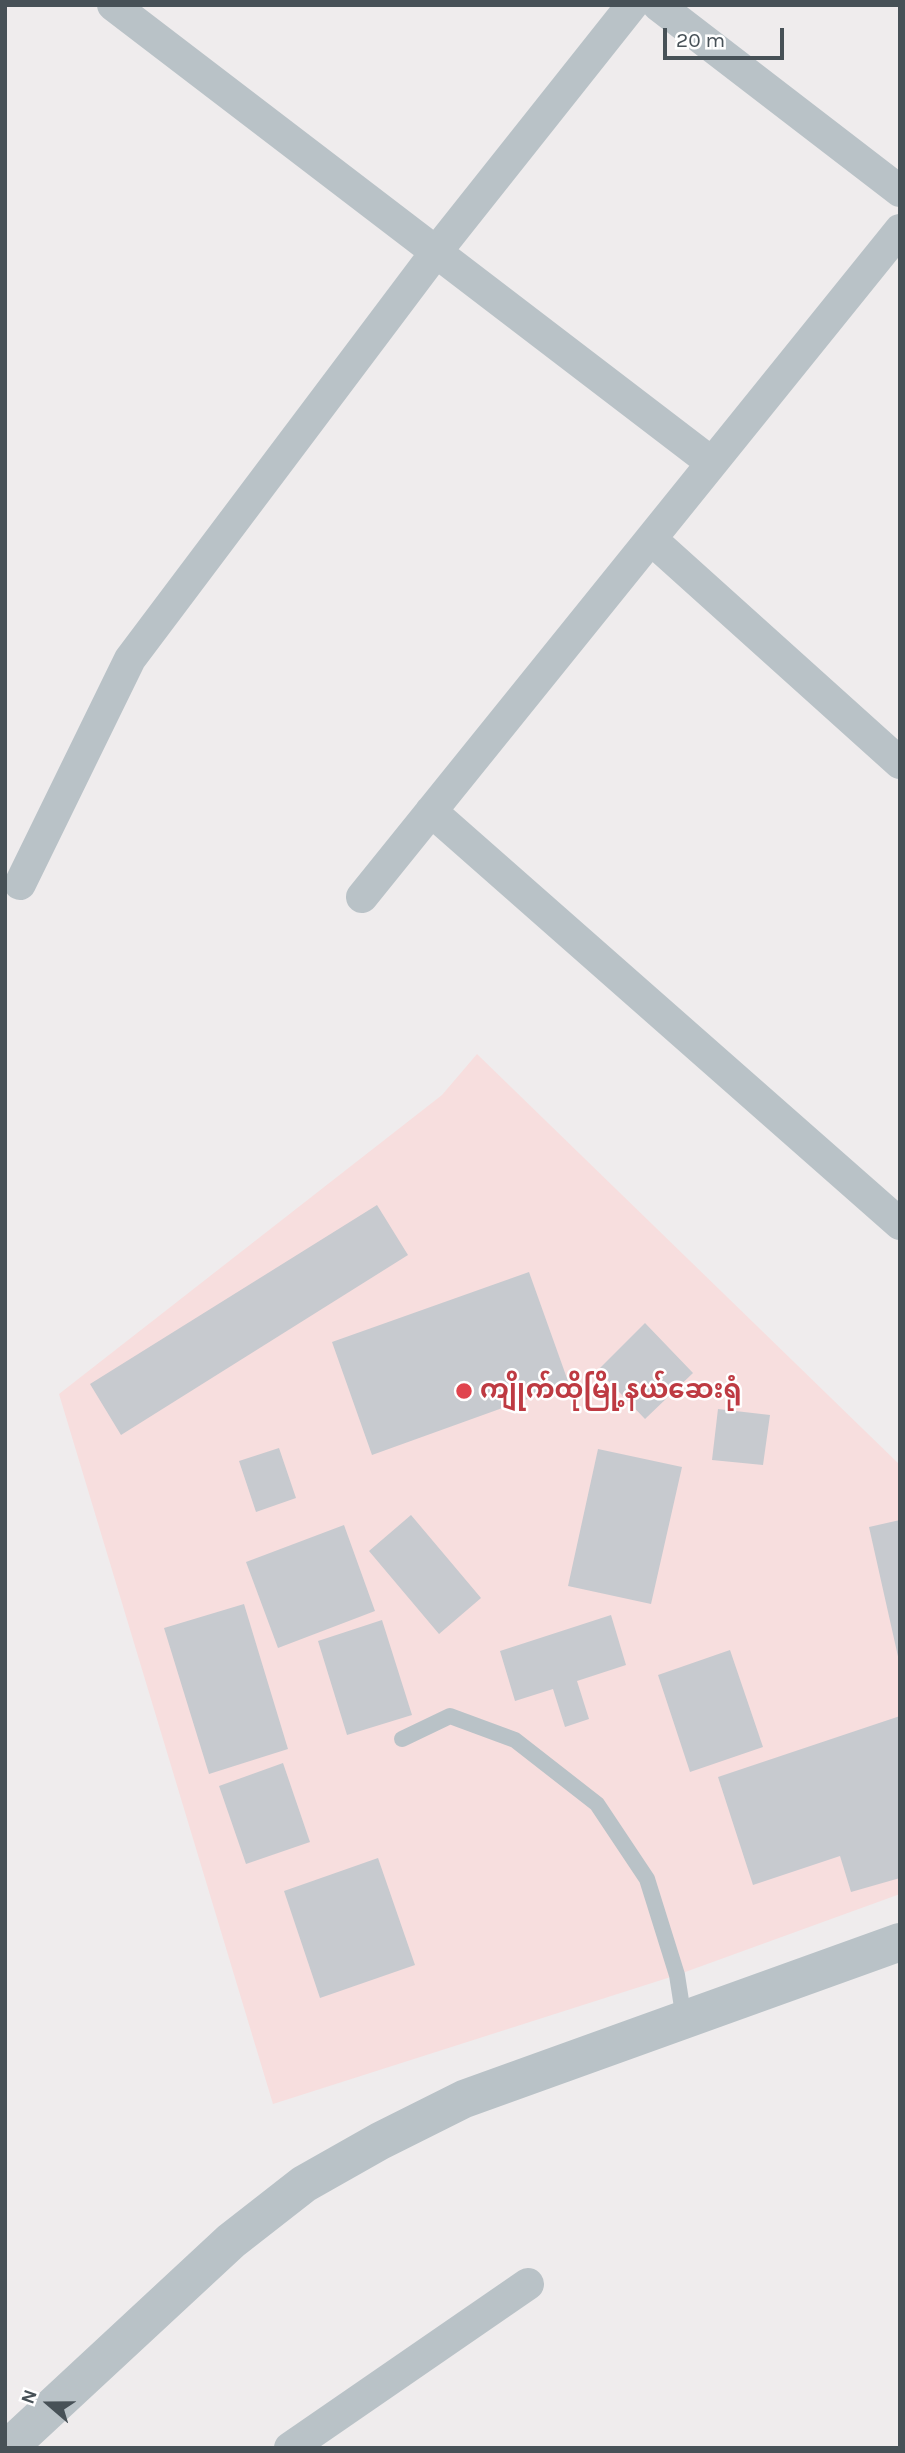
<!DOCTYPE html>
<meta charset="utf-8">
<style>
body{margin:0}
#map{position:relative;width:905px;height:2453px;overflow:hidden;background:#efeced;font-family:Karla,sans-serif}
canvas{display:block}
.frame{position:absolute;inset:0;border:7px solid #475157;pointer-events:none}
.north{position:absolute;left:14px;top:2369px;width:70px;height:70px;-webkit-text-stroke:5px #fff;paint-order:stroke;rotate:290deg;font-size:19px;font-weight:700;line-height:28px;text-align:center;color:#475157}
.north::after{content:'';display:block;margin:auto;width:24px;height:32px;background:#475157;clip-path:polygon(50% 0,100% 100%,50% 72%,0 100%)}
.scale{position:absolute;left:663px;top:28px;width:121px;height:32px;box-sizing:border-box;border:4px solid #475157;border-top:0;padding-left:9px;font-size:21px;line-height:24px;white-space:nowrap;color:#475157;-webkit-text-stroke:5px #fff;paint-order:stroke}
</style>
<div id="map">
<canvas width="905" height="2453"></canvas>
<div class="frame"></div>
<div class="north">N</div>
<div class="scale">20 m</div>
</div>
<script>
const g = document.querySelector('canvas').getContext('2d');
g.lineJoin = 'round';
function fillPath(path, color) {
  g.fillStyle = color;
  g.fill(path, 'evenodd');
}
function poly(rows) {
  const path = new Path2D();
  for (const r of rows) {
    path.moveTo(r[0], r[1]);
    for (let i = 2; i < r.length; i += 2) path.lineTo(r[i], r[i + 1]);
  }
  return path;
}
function trace(path, color, width, dash) {
  g.strokeStyle = color;
  g.lineWidth = width;
  g.lineCap = dash ? 'butt' : 'round';
  g.setLineDash(dash || []);
  g.stroke(path);
}
function write(font, color, halo, rows, align = 'center') {
  g.font = font + ' Karla,"Noto Sans Myanmar",sans-serif';
  g.lineWidth = 5;
  g.setLineDash([]);
  g.textBaseline = 'middle';
  g.strokeStyle = halo;
  g.fillStyle = color;
  for (const [text, x, y, turn = 0] of rows) {
    g.save();
    g.translate(x, y);
    g.rotate((+turn || 0) * Math.PI / 180);
    g.textAlign = isNaN(turn) ? turn : align;
    if (halo) g.strokeText(text, 0, 0);
    g.fillText(text, 0, 0);
    g.restore();
  }
}
fillPath(poly([
 [477,1054,900,1465,900,1894,677,1975,273,2104,59,1394,442,1095]
]), '#f7dede');
fillPath(poly([
 [377,1205,408,1255,121,1435,90,1384],
 [529,1272,569,1384,372,1455,332,1342],
 [645,1323,693,1373,645,1419,598,1370],
 [718,1409,770,1415,763,1465,712,1460],
 [279,1448,296,1498,256,1512,239,1461],
 [598,1449,682,1467,651,1604,568,1586],
 [411,1515,481,1598,439,1634,369,1551],
 [900,1520,900,1661,899,1661,869,1527],
 [344,1525,375,1611,278,1648,246,1562],
 [244,1604,288,1749,209,1774,164,1628],
 [611,1615,626,1665,577,1681,589,1719,565,1727,553,1689,515,1701,500,1651],
 [382,1620,412,1715,347,1735,318,1641],
 [730,1650,763,1747,690,1772,658,1675],
 [900,1716,900,1878,851,1892,840,1856,753,1885,718,1777],
 [283,1763,310,1842,246,1864,219,1786],
 [378,1858,415,1965,320,1998,284,1891]
]), '#c7cacf');
trace(poly([
 [402,1739,450,1716,515,1740,597,1804,647,1879,677,1975,684,2020]
]), '#b9c2c7', 16);
trace(poly([
 [113,5,712,463],
 [658,5,900,191],
 [651,539,900,763],
 [431,811,900,1224],
 [20,884,130,659,436,252,632,5],
 [362,897,900,230],
 [290,2448,528,2284]
]), '#b9c2c7', 32);
trace(poly([
 [8,2448,231,2241,304,2184,380,2141,464,2099,900,1942]
]), '#b9c2c7', 38);
for (const [x, y, r, color] of [
 [464,1391,9,"#e0444e"]
]) {
  const dot = new Path2D();
  dot.arc(x, y, r, 0, 2 * Math.PI);
  g.fillStyle = color;
  g.fill(dot);
  trace(dot, '#fff', 2.5);
}
write('bold 26px', '#be3a42', '#fff', [
 ["ကျိုက်ထိုမြို့နယ်ဆေးရုံ",480,1391]
], 'left');
</script>
